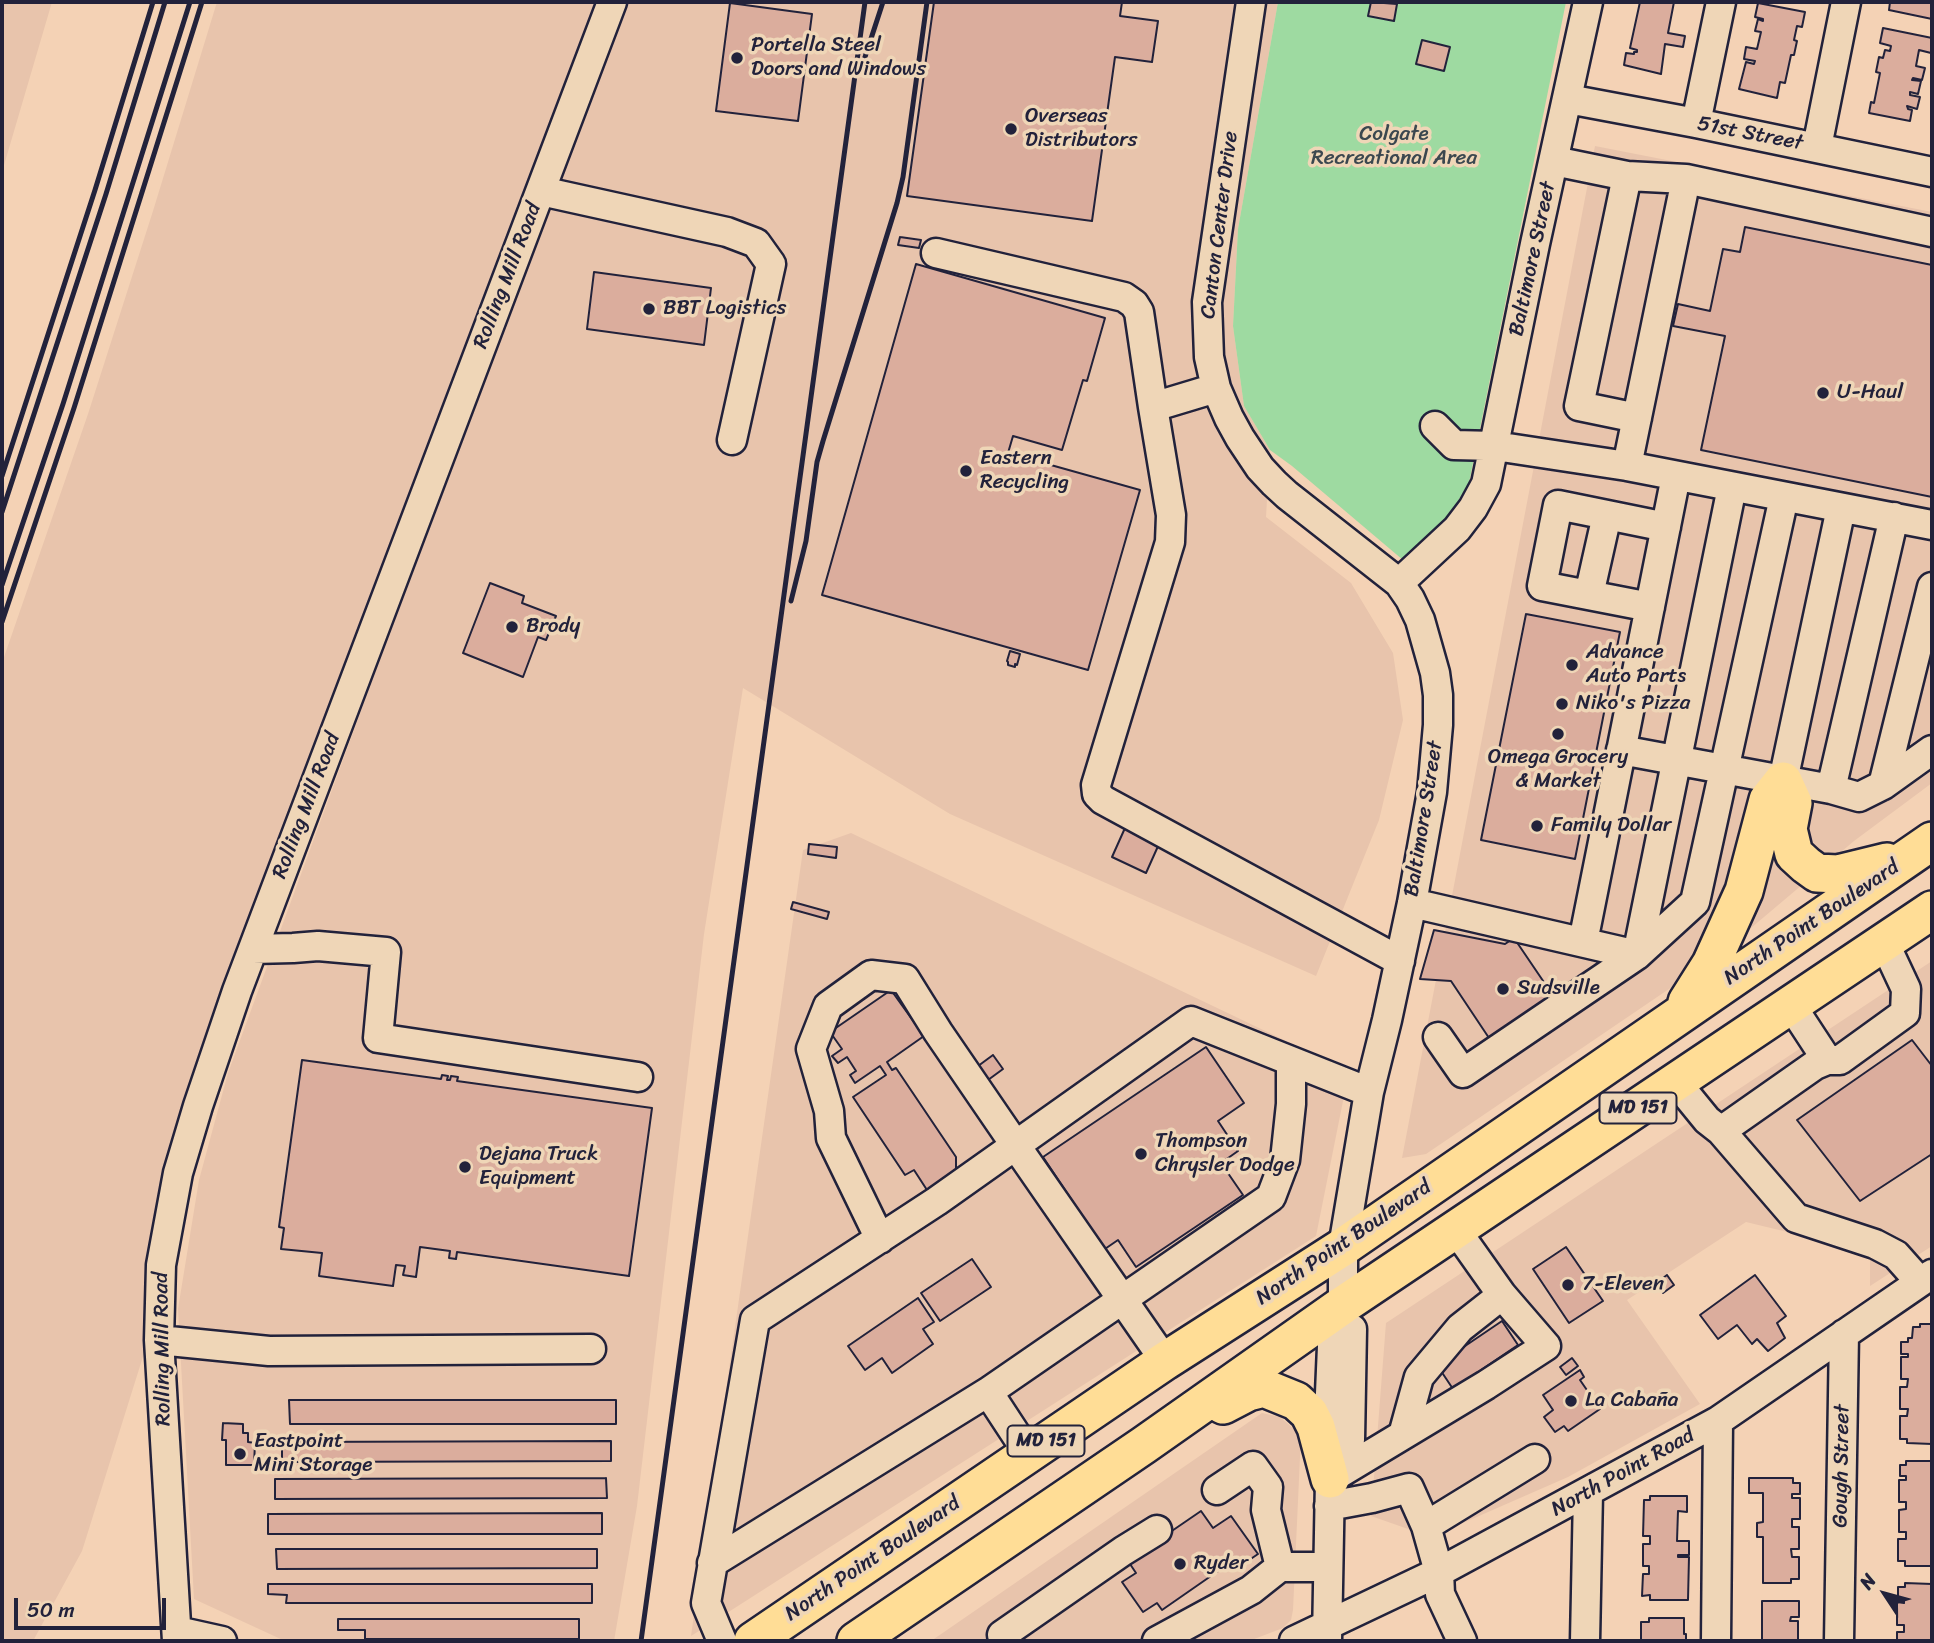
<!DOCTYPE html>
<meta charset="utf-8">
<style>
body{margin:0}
#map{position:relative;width:1934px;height:1643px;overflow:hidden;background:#f4d2b5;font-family:Sriracha,sans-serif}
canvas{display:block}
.frame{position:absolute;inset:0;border:4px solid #22223b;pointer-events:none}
.north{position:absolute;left:1850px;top:1559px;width:70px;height:70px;-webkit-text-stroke:5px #efd6b7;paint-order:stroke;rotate:306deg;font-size:19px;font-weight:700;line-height:28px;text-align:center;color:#22223b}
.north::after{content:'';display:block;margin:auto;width:24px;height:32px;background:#22223b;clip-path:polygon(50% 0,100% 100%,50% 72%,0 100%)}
.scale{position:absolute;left:14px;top:1598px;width:152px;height:32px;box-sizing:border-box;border:4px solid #22223b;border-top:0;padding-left:9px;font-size:21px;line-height:24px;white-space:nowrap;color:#22223b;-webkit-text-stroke:5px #efd6b7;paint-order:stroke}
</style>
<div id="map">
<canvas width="1934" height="1643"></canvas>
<div class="frame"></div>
<div class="north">N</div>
<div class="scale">50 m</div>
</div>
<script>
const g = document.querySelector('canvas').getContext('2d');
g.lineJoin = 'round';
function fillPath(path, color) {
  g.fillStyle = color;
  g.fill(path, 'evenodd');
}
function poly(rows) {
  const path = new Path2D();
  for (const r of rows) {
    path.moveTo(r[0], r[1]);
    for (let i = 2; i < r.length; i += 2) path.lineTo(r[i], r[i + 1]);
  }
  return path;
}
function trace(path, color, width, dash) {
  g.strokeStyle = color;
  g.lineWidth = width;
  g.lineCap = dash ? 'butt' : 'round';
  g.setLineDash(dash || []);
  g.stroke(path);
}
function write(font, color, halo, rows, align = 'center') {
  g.font = font + ' Sriracha,sans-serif';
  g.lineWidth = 7;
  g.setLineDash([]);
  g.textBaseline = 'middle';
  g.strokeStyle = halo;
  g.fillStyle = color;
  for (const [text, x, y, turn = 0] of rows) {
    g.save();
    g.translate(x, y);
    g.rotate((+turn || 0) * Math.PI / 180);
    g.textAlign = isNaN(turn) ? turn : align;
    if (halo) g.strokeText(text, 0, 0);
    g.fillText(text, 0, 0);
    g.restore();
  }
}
fillPath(poly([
 [2,2,52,2,2,172],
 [217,2,1278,2,1238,229,1233,326,1244,406,1270,450,1266,517,1351,583,1393,653,1403,720,1379,820,1316,976,950,814,743,688,704,934,637,1506,614,1641,285,1641,194,1599,178,1309,199,1180,228,1073,369,689,537,244,580,59,227,986,151,1331,82,1551,33,1641,2,1641,2,663,88,414,153,211],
 [1595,146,1932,212,1932,783,1854,841,1719,955,1426,1154,1402,1158],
 [851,833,1349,1071,1316,1236,691,1636,803,850],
 [1932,961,1932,1246,1870,1286,1870,1252,1746,1222,1627,1300,1700,1404,1568,1477,1431,1537,1371,1516,1386,1323],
 [1262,1413,1280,1417,1301,1435,1293,1610,1291,1620,1283,1628,1249,1641,931,1641]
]), '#e8c4ac');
fillPath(poly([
 [1278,2,1566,2,1469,483,1452,511,1431,539,1403,560,1292,466,1270,450,1244,406,1233,326,1238,229]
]), '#9edaa1');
const building = poly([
 [934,2,1122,2,1120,16,1158,21,1152,62,1115,57,1092,221,907,196,934,2],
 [1371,2,1397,4,1394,21,1368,16,1371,2],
 [1640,2,1674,2,1668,33,1685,36,1683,47,1665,44,1661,74,1624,65,1626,53,1634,54,1634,52,1637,52,1637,50,1630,48,1640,2],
 [1890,2,1931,2,1932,19,1889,10,1890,2],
 [730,3,812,14,798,121,716,111,730,3],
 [1758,3,1805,12,1802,27,1797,26,1794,40,1797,41,1794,55,1791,55,1785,83,1780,82,1777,98,1739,89,1746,62,1754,64,1755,61,1744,59,1746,47,1757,49,1761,32,1755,31,1758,19,1763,21,1763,19,1755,17,1758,3],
 [1883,28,1932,38,1931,53,1919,50,1916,66,1925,68,1922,80,1913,78,1912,80,1921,81,1918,94,1910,92,1910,95,1920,97,1917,109,1907,106,1908,109,1912,110,1910,121,1869,113,1871,102,1874,103,1880,73,1876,72,1879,57,1883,58,1885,50,1890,51,1891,46,1880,43,1883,28],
 [1422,40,1450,47,1444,71,1416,64,1422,40],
 [1745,227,1932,265,1932,497,1701,450,1725,336,1673,326,1678,304,1710,311,1723,249,1740,252,1745,227],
 [900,237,921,240,919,248,898,245,900,237],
 [916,264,1105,318,1087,381,1083,380,1062,450,1013,436,1008,453,1140,490,1088,670,822,595,916,264],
 [594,272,711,288,704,345,587,329,594,272],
 [490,583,524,596,522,603,556,616,546,640,538,637,523,677,463,653,490,583],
 [1526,614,1620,632,1575,859,1481,840,1526,614],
 [1010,651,1020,654,1017,665,1015,664,1015,667,1008,665,1008,662,1007,661,1010,651],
 [1125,828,1159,844,1146,873,1112,857,1125,828],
 [809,844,837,847,836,858,808,854,809,844],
 [793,902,829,912,827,919,791,909,793,902],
 [1434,930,1505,944,1514,938,1554,997,1491,1041,1451,981,1420,979,1434,930],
 [891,990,924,1036,887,1062,892,1070,896,1068,956,1157,956,1171,927,1190,914,1170,905,1175,853,1097,886,1075,880,1066,855,1083,850,1075,856,1071,847,1057,838,1063,832,1056,842,1049,830,1032,891,990],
 [1912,1040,1932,1066,1932,1154,1860,1201,1797,1120,1912,1040],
 [1206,1047,1244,1103,1218,1121,1238,1151,1221,1163,1243,1195,1136,1267,1118,1240,1099,1253,1095,1248,1101,1244,1043,1157,1206,1047],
 [993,1055,1003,1069,988,1080,984,1074,974,1069,993,1055],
 [302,1060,441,1079,442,1075,448,1076,447,1080,450,1080,451,1076,458,1077,457,1081,652,1108,629,1276,457,1252,456,1259,449,1258,450,1251,420,1247,416,1277,403,1275,405,1266,396,1265,393,1286,319,1276,322,1253,281,1249,284,1228,279,1227,302,1060],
 [1566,1247,1603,1301,1569,1323,1533,1269,1566,1247],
 [972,1259,991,1287,940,1321,921,1293,972,1259],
 [1667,1275,1674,1285,1663,1293,1656,1283,1667,1275],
 [1755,1275,1786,1316,1777,1323,1785,1338,1768,1351,1757,1339,1752,1344,1737,1325,1718,1339,1700,1315,1755,1275],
 [918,1298,934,1322,923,1329,933,1344,892,1373,882,1358,865,1370,848,1346,918,1298],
 [1502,1321,1518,1345,1453,1389,1437,1365,1502,1321],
 [1920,1324,1932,1324,1932,1444,1907,1443,1907,1439,1900,1439,1900,1416,1907,1416,1908,1409,1900,1409,1900,1387,1907,1387,1908,1379,1901,1379,1901,1357,1908,1357,1908,1354,1901,1354,1901,1342,1908,1342,1908,1338,1912,1338,1913,1327,1920,1327,1920,1324],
 [1572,1358,1578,1366,1566,1375,1560,1367,1572,1358],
 [1580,1370,1584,1377,1580,1380,1600,1409,1568,1431,1564,1426,1555,1432,1544,1417,1553,1410,1543,1395,1580,1370],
 [289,1400,616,1400,616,1424,290,1424,289,1400],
 [223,1423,243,1424,243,1433,248,1433,248,1442,255,1443,254,1465,226,1465,226,1440,222,1440,223,1423],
 [611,1441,611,1461,282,1462,282,1442,611,1441],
 [1906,1461,1932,1461,1932,1566,1905,1566,1905,1561,1898,1561,1898,1539,1906,1539,1906,1532,1899,1532,1899,1510,1906,1509,1906,1502,1899,1502,1899,1480,1906,1480,1906,1476,1900,1476,1900,1465,1906,1465,1906,1461],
 [606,1478,607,1498,275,1499,275,1479,606,1478],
 [1749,1478,1793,1478,1793,1483,1800,1483,1800,1494,1792,1494,1792,1498,1800,1498,1800,1519,1792,1519,1792,1527,1799,1527,1799,1549,1791,1549,1792,1557,1799,1557,1799,1579,1791,1579,1791,1583,1763,1583,1763,1537,1757,1537,1757,1523,1763,1522,1763,1493,1749,1493,1749,1478],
 [1650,1496,1687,1496,1687,1512,1678,1511,1677,1541,1689,1541,1689,1555,1678,1555,1678,1557,1689,1557,1688,1600,1650,1600,1650,1595,1642,1596,1643,1574,1649,1574,1649,1566,1643,1566,1643,1544,1650,1544,1650,1536,1643,1536,1644,1500,1650,1500,1650,1496],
 [1201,1511,1213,1528,1231,1516,1258,1554,1239,1567,1234,1560,1162,1610,1157,1603,1143,1612,1122,1582,1136,1573,1128,1561,1201,1511],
 [602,1513,602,1534,268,1534,268,1514,602,1513],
 [276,1549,597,1549,597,1568,277,1569,276,1549],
 [1905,1583,1932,1584,1932,1641,1897,1641,1897,1632,1904,1632,1904,1625,1897,1625,1897,1602,1904,1603,1904,1599,1898,1599,1898,1587,1905,1587,1905,1583],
 [268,1584,592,1584,592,1603,286,1603,287,1595,268,1594,268,1584],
 [1762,1601,1799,1601,1799,1617,1791,1617,1790,1621,1798,1621,1798,1641,1762,1641,1762,1601],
 [1649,1618,1684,1618,1684,1634,1686,1634,1686,1641,1641,1641,1641,1622,1649,1622,1649,1618],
 [338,1619,579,1619,579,1639,365,1639,365,1630,338,1630,338,1619]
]);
fillPath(building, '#dbad9d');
trace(building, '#22223b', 2);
const minor = poly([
 [1251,2,1207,302,1209,357,1216,388,1229,418,1240,438,1260,468,1274,483,1287,495,1399,583,1410,599,1420,620,1435,673,1438,695,1438,725,1432,792,1412,903,1387,1020,1369,1092,1343,1247,1343,1305,1332,1346,1328,1440,1330,1479,1327,1641],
 [1568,99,1696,123,1932,172],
 [1696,123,1721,2],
 [1817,147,1846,2],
 [1554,161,1627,176,1686,179,1932,232],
 [1627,176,1579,406,1637,418],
 [541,191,727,232,756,243,771,264,732,440],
 [936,253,1124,297,1134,304,1139,312,1153,407,1216,388],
 [1153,407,1171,515,1170,542,1096,785,1097,794,1103,800,1400,961],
 [1435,426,1454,445,1495,446,1627,466,1932,525],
 [1627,466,1686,179],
 [1399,583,1457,529,1473,508,1486,484,1535,244,1588,2],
 [1589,595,1607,515],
 [1650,607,1542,586,1558,505,1666,527],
 [1621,750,1831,789,1859,797,1883,785,1932,750],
 [1783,781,1841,508],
 [1883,785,1932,587],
 [1831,789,1894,517],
 [1412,903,1637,955],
 [1583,942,1676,476],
 [253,949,293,948,318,946,386,952,378,1038,638,1077],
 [1637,955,1732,487],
 [1791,1005,1827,1060],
 [1438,1037,1463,1073,1637,955,1695,902,1784,497],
 [1676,1082,1707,1120,1721,1131,1796,1218,1875,1244,1896,1255,1920,1282],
 [1721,1131,1815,1065,1827,1060,1840,1060,1905,1013,1906,989,1884,942],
 [880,1239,831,1138,829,1111,811,1049,828,1006,871,975,905,979,938,1032,1016,1146,1165,1361],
 [159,1340,269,1351,591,1349],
 [988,1392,1271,1197,1285,1160,1291,1104,1291,1061],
 [1403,1435,1419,1377,1460,1328,1502,1295],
 [1331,1477,1350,1440,1352,1329],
 [1330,1479,1486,1385,1546,1346,1502,1295,1456,1230],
 [1217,1490,1253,1466,1268,1487,1266,1510,1280,1567],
 [1329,1506,1372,1498,1409,1488,1426,1526,1439,1572,1440,1594,1462,1641],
 [1426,1526,1535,1459],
 [712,1563,988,1392,1028,1453],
 [177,1631,222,1641],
 [177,1641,159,1340,161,1265,178,1173,198,1106,237,991,612,2],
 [722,1641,706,1603,755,1320,937,1201,1191,1021,1369,1092],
 [1005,1641,1002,1635,1123,1551,1157,1530],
 [1157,1641,1251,1590,1280,1567,1328,1567],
 [1294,1641,1439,1572,1718,1421,1932,1274],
 [1585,1641,1588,1493],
 [1716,1641,1718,1421],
 [1839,1641,1844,1334]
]);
const major = poly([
 [1687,1002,1711,964,1744,891,1768,800,1783,781,1793,803,1788,829,1794,854,1806,865,1817,873,1838,874,1887,862],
 [1223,1405,1248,1392,1264,1388,1296,1401,1309,1413,1316,1427,1330,1479],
 [753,1641,1165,1361,1343,1247,1932,841],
 [856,1641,1144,1445,1343,1305,1932,910]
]);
trace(minor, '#22223b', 33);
trace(major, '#22223b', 42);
trace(minor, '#efd6b7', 28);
trace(major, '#ffdd96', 37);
trace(poly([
 [865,57,883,2],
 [2,476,95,190,153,2],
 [2,512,106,194,165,2],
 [2,585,63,404,190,2],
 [791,601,806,541,817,462,823,441,897,203,903,177,927,2],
 [2,622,74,408,202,2],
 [641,1641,865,2]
]), '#22223b', 5);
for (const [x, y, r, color] of [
 [737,58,7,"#22223b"],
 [1011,129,7,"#22223b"],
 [649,309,7,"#22223b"],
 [1823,393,7,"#22223b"],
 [966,471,7,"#22223b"],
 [512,627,7,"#22223b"],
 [1572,665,7,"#22223b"],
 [1562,704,7,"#22223b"],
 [1558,734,7,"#22223b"],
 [1537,826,7,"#22223b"],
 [1503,989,7,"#22223b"],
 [1141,1154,7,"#22223b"],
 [465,1167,7,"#22223b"],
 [1568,1285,7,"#22223b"],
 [1571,1401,7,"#22223b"],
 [240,1454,7,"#22223b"],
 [1180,1564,7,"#22223b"]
]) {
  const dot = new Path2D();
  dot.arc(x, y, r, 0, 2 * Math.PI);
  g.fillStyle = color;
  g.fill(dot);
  trace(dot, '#efd6b7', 2.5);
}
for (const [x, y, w] of [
 [1638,1108,77],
 [1046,1441,77]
]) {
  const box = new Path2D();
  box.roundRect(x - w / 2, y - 15.5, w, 31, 5);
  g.fillStyle = '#efd6b7';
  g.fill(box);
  trace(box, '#22223b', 2);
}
write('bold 19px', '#22223b', null, [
 ["MD 151",1638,1108],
 ["MD 151",1046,1441]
]);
write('21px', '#22223b', '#efd6b7', [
 ["Portella Steel",751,46],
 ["Doors and Windows",751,70],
 ["Overseas",1025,117],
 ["Distributors",1025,141],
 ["BBT Logistics",663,309],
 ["U-Haul",1837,393],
 ["Eastern",980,459],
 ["Recycling",980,483],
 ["Brody",526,627],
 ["Advance",1586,653],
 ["Auto Parts",1586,677],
 ["Niko's Pizza",1576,704],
 ["Omega Grocery",1558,758,"center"],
 ["& Market",1558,782,"center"],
 ["Family Dollar",1551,826],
 ["Sudsville",1517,989],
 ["Thompson",1155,1142],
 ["Chrysler Dodge",1155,1166],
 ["Dejana Truck",479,1155],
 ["Equipment",479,1179],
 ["7-Eleven",1582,1285],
 ["La Cabaña",1585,1401],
 ["Eastpoint",254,1442],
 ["Mini Storage",254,1466],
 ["Ryder",1194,1564]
], 'left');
write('21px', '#22223b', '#efd6b7', [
 ["51st Street",1750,134,11],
 ["Canton Center Drive",1220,225,-83],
 ["Baltimore Street",1533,259,-78],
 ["Rolling Mill Road",508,276,-69],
 ["Rolling Mill Road",307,806,-69],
 ["Baltimore Street",1424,819,-81],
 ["North Point Boulevard",1812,923,-34],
 ["North Point Boulevard",1344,1243,-34],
 ["Rolling Mill Road",163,1349,-91],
 ["Gough Street",1842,1466,-89],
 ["North Point Road",1623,1473,-29],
 ["North Point Boulevard",873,1559,-34]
]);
write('21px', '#3b474f', '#efd6b7', [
 ["Colgate",1394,135],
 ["Recreational Area",1394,159]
]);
</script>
